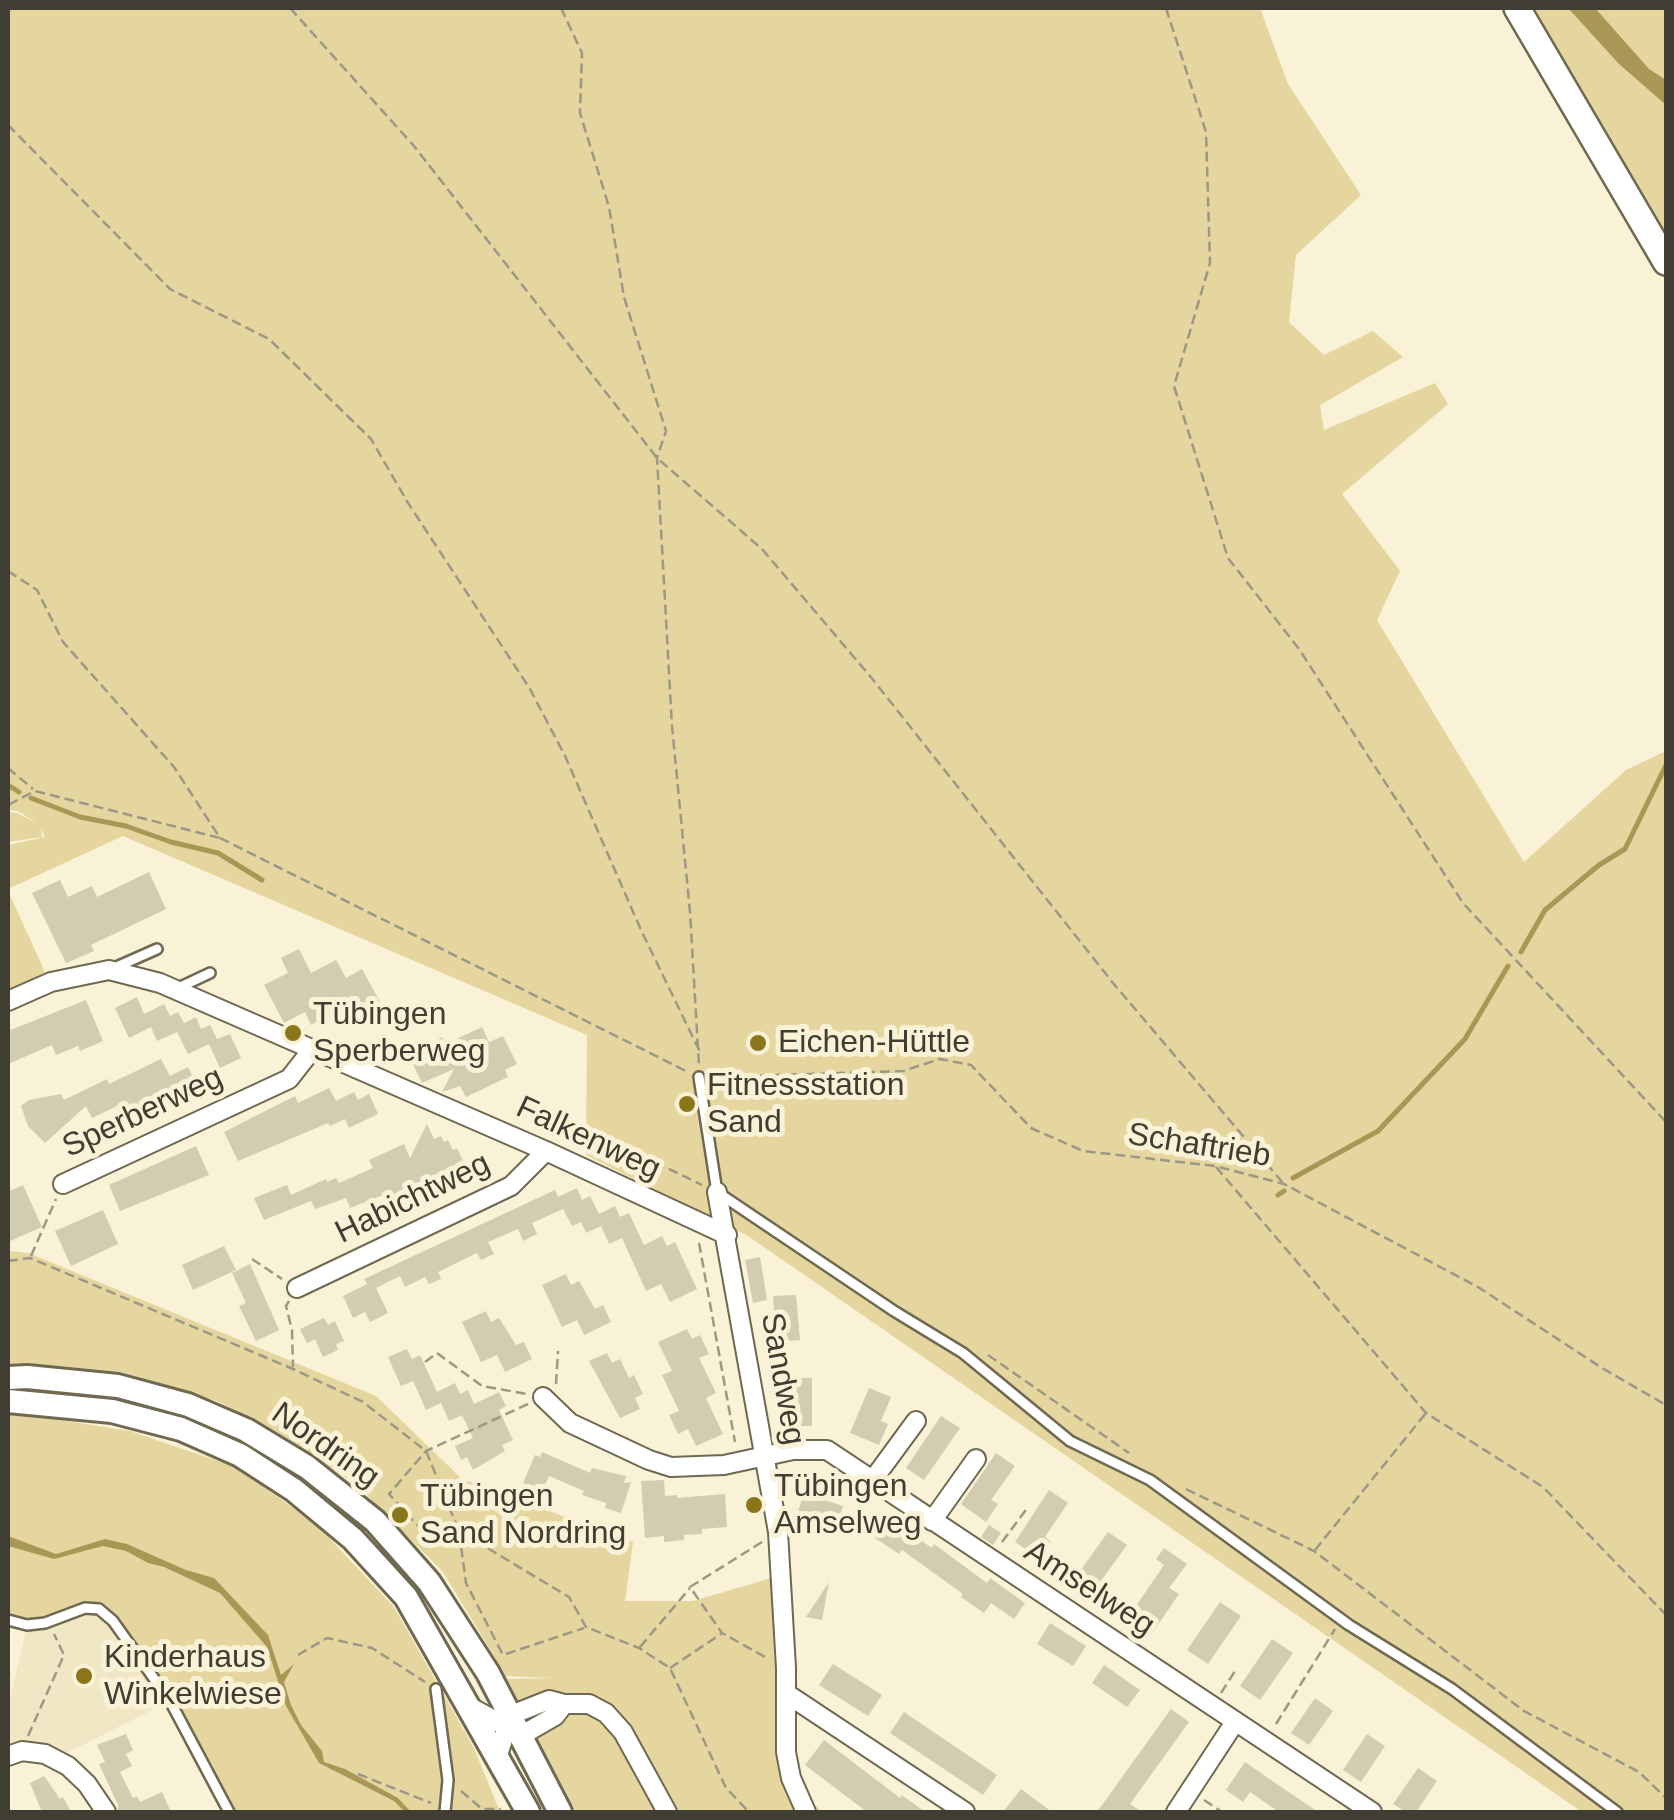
<!DOCTYPE html>
<meta charset="utf-8">
<style>
body{margin:0}
#map{position:relative;width:1674px;height:1820px;overflow:hidden;background:#f9f2d7;font-family:Arial,sans-serif}
canvas{display:block}
.frame{position:absolute;inset:0;border:10px solid #403d32;pointer-events:none}
</style>
<div id="map">
<canvas width="1674" height="1820"></canvas>
<div class="frame"></div>
</div>
<script>
const g = document.querySelector('canvas').getContext('2d');
g.lineJoin = 'round';
function fillPath(path, color) {
  g.fillStyle = color;
  g.fill(path, 'evenodd');
}
function poly(rows) {
  const path = new Path2D();
  for (const r of rows) {
    path.moveTo(r[0], r[1]);
    for (let i = 2; i < r.length; i += 2) path.lineTo(r[i], r[i + 1]);
  }
  return path;
}
function trace(path, color, width, dash) {
  g.strokeStyle = color;
  g.lineWidth = width;
  g.lineCap = dash ? 'butt' : 'round';
  g.setLineDash(dash || []);
  g.stroke(path);
}
function write(font, color, halo, rows, align = 'center') {
  g.font = font + ' Arial,sans-serif';
  g.lineWidth = 10;
  g.setLineDash([]);
  g.textBaseline = 'middle';
  g.strokeStyle = halo;
  g.fillStyle = color;
  for (const [text, x, y, turn = 0] of rows) {
    g.save();
    g.translate(x, y);
    g.rotate((+turn || 0) * Math.PI / 180);
    g.textAlign = isNaN(turn) ? turn : align;
    if (halo) g.strokeText(text, 0, 0);
    g.fillText(text, 0, 0);
    g.restore();
  }
}
fillPath(poly([
 [85,1608,99,1609,170,1701,55,1759,8,1756,8,1708,27,1625]
]), '#f0e8c5');
fillPath(poly([
 [8,8,1260,8,1288,84,1361,195,1296,255,1289,322,1324,355,1373,331,1403,357,1320,405,1324,430,1435,383,1448,404,1342,494,1400,571,1377,620,1524,862,1626,770,1666,751,1666,1812,1582,1812,748,1236,586,1155,587,1035,123,836,8,889,8,845,45,837,41,829,42,837,8,842,8,812,17,813,38,824,18,811,8,810],
 [1519,8,1666,8,1666,262],
 [8,891,45,972,8,991],
 [8,1251,28,1253,376,1396,462,1479,633,1542,625,1601,693,1601,775,1577,783,1774,822,1812,576,1812,507,1679,553,1678,506,1676,443,1572,357,1485,291,1441,217,1401,123,1372,8,1365],
 [22,1414,130,1431,236,1467,317,1525,394,1607,474,1748,500,1812,229,1812,170,1701,99,1609,85,1608,44,1623,8,1620,8,1415]
]), '#e4d69e');
fillPath(poly([
 [1568,8,1595,8,1649,69,1666,80,1666,105,1619,64],
 [8,1536,56,1554,105,1539,127,1544,186,1570,214,1578,268,1635,281,1675,294,1664,284,1682,291,1705,301,1725,322,1751,324,1762,345,1769,398,1798,411,1812,405,1812,394,1801,319,1763,286,1706,267,1647,220,1593,164,1567,148,1563,126,1551,103,1546,54,1559,8,1546]
]), '#a99855');
trace(poly([
 [8,785,19,792],
 [31,798,80,817,126,826,171,842,218,853,262,880],
 [1521,952,1545,910,1599,865,1625,849,1666,765],
 [1293,1178,1378,1131,1465,1039,1508,966],
 [1278,1195,1284,1191]
]), '#a99855', 5);
fillPath(poly([
 [149,872,166,909,91,945,94,951,66,963,32,893,60,880,68,897,92,886,97,897],
 [299,949,311,973,336,960,346,978,362,969,380,1002,334,1026,328,1016,311,1025,305,1012,284,1023,264,985,288,973,281,958],
 [137,997,144,1014,164,1004,170,1016,178,1012,184,1023,196,1017,201,1029,210,1025,217,1039,230,1034,241,1058,220,1068,209,1044,188,1054,177,1032,157,1041,151,1027,129,1038,115,1008],
 [86,1000,103,1041,80,1051,78,1046,56,1055,52,1045,8,1064,8,1031],
 [482,1027,489,1042,503,1036,517,1064,505,1070,508,1077,466,1097,460,1086,442,1092,454,1069,422,1083,410,1058,425,1051,423,1046,442,1037,446,1044],
 [161,1059,170,1076,188,1067,200,1092,182,1101,177,1090,125,1121,117,1106,92,1118,86,1106,45,1143,28,1126,21,1106,29,1100,61,1094,64,1100,107,1079,109,1084],
 [329,1088,336,1101,354,1092,358,1100,369,1094,378,1114,349,1128,345,1119,330,1126,328,1123,238,1161,224,1132,295,1096,298,1103],
 [692,1095,696,1111,682,1114,679,1097],
 [427,1124,434,1139,441,1136,444,1142,448,1140,453,1150,457,1148,463,1161,456,1164,458,1169,394,1202,388,1193,350,1208,346,1198,315,1209,311,1201,264,1220,254,1198,287,1185,291,1195,326,1179,327,1182,336,1178,339,1183,373,1168,369,1160,404,1144,410,1158],
 [196,1146,209,1175,120,1211,109,1185],
 [23,1185,42,1227,8,1242,8,1192],
 [577,1188,582,1200,590,1196,599,1214,615,1206,620,1217,629,1213,644,1245,662,1236,667,1246,675,1242,697,1289,670,1302,661,1284,646,1291,622,1238,609,1244,601,1226,586,1233,581,1222,572,1226,563,1209,532,1223,537,1234,523,1241,518,1229,488,1242,494,1254,481,1260,477,1253,438,1272,441,1279,429,1284,425,1277,405,1287,400,1276,376,1288,388,1313,370,1322,365,1312,353,1318,343,1296,367,1284,364,1279,555,1190,558,1197],
 [103,1210,118,1244,71,1266,55,1231],
 [224,1246,236,1270,193,1290,182,1265],
 [760,1257,767,1300,753,1303,745,1260],
 [250,1264,279,1330,256,1341,239,1306,246,1303,232,1273],
 [566,1274,571,1285,579,1281,595,1309,603,1305,611,1322,584,1335,577,1320,562,1327,542,1285],
 [796,1295,800,1340,776,1342,773,1296],
 [486,1311,491,1322,499,1318,516,1345,524,1342,532,1359,505,1372,497,1355,481,1362,462,1322],
 [324,1318,328,1325,335,1321,344,1341,336,1344,338,1350,323,1357,315,1339,307,1343,300,1329],
 [687,1329,692,1339,700,1335,709,1354,699,1358,716,1393,706,1398,723,1434,696,1446,688,1429,678,1434,669,1415,679,1411,662,1375,672,1371,658,1342],
 [407,1349,412,1359,420,1355,437,1392,455,1383,460,1394,468,1390,474,1404,499,1392,506,1406,499,1410,513,1440,502,1445,505,1451,473,1470,467,1457,461,1460,455,1446,473,1438,462,1415,449,1421,441,1403,426,1410,413,1381,401,1386,388,1357],
 [607,1353,612,1363,620,1359,629,1378,634,1375,643,1394,635,1398,640,1409,620,1418,589,1361],
 [790,1378,812,1378,812,1426,789,1426],
 [869,1388,891,1397,881,1421,888,1424,879,1445,850,1433],
 [941,1416,960,1428,924,1480,906,1468],
 [542,1452,590,1473,592,1468,626,1476,624,1483,631,1482,621,1513,605,1508,606,1503,582,1495,584,1491,549,1476,542,1491,523,1483,535,1455,540,1457],
 [996,1453,1015,1466,991,1500,998,1504,986,1522,961,1504],
 [664,1480,665,1496,677,1495,677,1498,725,1494,727,1527,702,1529,702,1534,684,1535,684,1540,664,1542,664,1536,645,1538,641,1481],
 [1049,1490,1068,1503,1045,1537,1051,1542,1040,1559,1015,1542],
 [804,1493,843,1506,836,1528,797,1515],
 [876,1511,932,1548,934,1544,987,1583,990,1578,1025,1603,1014,1619,991,1603,984,1613,961,1597,963,1594,902,1550,899,1554,863,1530],
 [989,1525,1001,1533,993,1545,981,1537],
 [1108,1532,1127,1545,1103,1578,1109,1582,1098,1599,1073,1581],
 [1164,1548,1187,1564,1169,1588,1179,1594,1151,1635,1127,1619,1164,1565,1156,1559],
 [829,1582,822,1620,806,1617],
 [1220,1602,1241,1616,1208,1664,1187,1650],
 [1050,1623,1086,1646,1073,1666,1037,1644],
 [1272,1639,1293,1653,1260,1700,1240,1686],
 [833,1664,882,1695,868,1716,819,1685],
 [1104,1665,1140,1690,1127,1707,1092,1683],
 [1315,1698,1333,1711,1309,1745,1291,1733],
 [1171,1709,1189,1722,1130,1804,1142,1812,1097,1812],
 [904,1712,997,1775,983,1795,890,1733],
 [126,1734,133,1750,126,1754,132,1766,120,1772,133,1798,137,1796,140,1802,162,1792,171,1812,118,1812,118,1805,99,1764,105,1762,97,1745],
 [1367,1734,1385,1746,1361,1782,1343,1770],
 [824,1740,900,1798,902,1795,925,1812,867,1812,805,1765],
 [1245,1762,1287,1791,1318,1812,1279,1812,1250,1792,1243,1802,1226,1790],
 [1418,1768,1437,1781,1416,1812,1406,1812,1393,1804],
 [44,1776,60,1799,63,1797,71,1812,36,1812,41,1810,30,1783],
 [1021,1789,1052,1812,1003,1812]
]), '#d2ccb1');
const service = poly([
 [114,968,157,949],
 [176,989,210,973],
 [699,1077,717,1192,894,1311,963,1353,1070,1441,1150,1480,1349,1625,1452,1689,1617,1812],
 [8,1620,27,1625,45,1623,85,1608,99,1609,113,1621,170,1701,229,1812],
 [436,1689,448,1780,445,1812]
]);
const minor = poly([
 [8,1001,51,982,109,970,160,983,546,1151,727,1235],
 [63,1184,289,1079,311,1051],
 [717,1192,778,1532,786,1668,786,1752,791,1778,806,1812],
 [297,1288,511,1186,546,1151],
 [543,1397,570,1423,649,1460,671,1467,724,1465,793,1450,827,1450,1372,1812],
 [872,1481,916,1421],
 [932,1521,976,1459],
 [787,1694,965,1812],
 [470,1707,522,1735,555,1716,564,1704],
 [8,1756,22,1751,45,1754,68,1766,87,1784,106,1812],
 [497,1758,511,1715,549,1700,564,1704,589,1704,606,1713,623,1732,667,1812],
 [1176,1812,1235,1722]
]);
const tertiary = poly([
 [8,1378,27,1377,118,1386,188,1405,246,1430,307,1467,375,1521,429,1582,488,1673,560,1812],
 [8,1401,112,1411,181,1429,240,1455,294,1490,353,1539,406,1597,528,1812]
]);
const secondary = poly([
 [1517,8,1666,262]
]);
trace(service, '#6f6951', 14);
trace(minor, '#6f6951', 22);
trace(tertiary, '#6f6951', 28);
trace(secondary, '#6f6951', 30);
trace(poly([
 [290,8,414,146,657,458,762,549,870,676,1113,983,1283,1183],
 [561,8,582,53,580,113,609,207,624,297,666,431,657,458,672,726,690,912,699,1066],
 [1166,8,1206,132,1210,263,1174,386,1228,558,1299,649,1463,903,1666,1122],
 [8,125,170,289,269,339,371,439,408,503,530,689,565,756,641,930,700,1052],
 [8,571,37,590,63,642,174,767,220,838,35,791,8,805],
 [8,768,33,789],
 [220,838,688,1072],
 [715,1077,903,1071,940,1059,971,1065,1031,1128,1083,1151,1215,1166,1284,1184,1478,1287,1602,1368,1666,1405],
 [572,1145,603,1137,702,1185],
 [1216,1167,1426,1413,1543,1487,1666,1615],
 [699,1243,735,1442],
 [31,1256,56,1199],
 [252,1259,282,1279],
 [8,1261,30,1258,293,1369,363,1402,426,1451,459,1531,569,1597,586,1627,639,1648,670,1668,726,1788,749,1812],
 [289,1301,286,1306,292,1330,293,1367],
 [988,1355,1129,1453],
 [425,1362,437,1353,482,1386,527,1394],
 [556,1384,558,1351],
 [528,1404,426,1451,389,1494,418,1526,459,1531,466,1583,503,1655,584,1628],
 [1186,1489,1314,1551,1524,1711,1639,1772,1666,1798],
 [762,1542,690,1587,722,1633,767,1658],
 [1002,1542,1028,1507],
 [1315,1550,1426,1413],
 [640,1647,690,1588],
 [298,1655,327,1638,372,1648,425,1682],
 [670,1668,721,1634],
 [1221,1693,1235,1671],
 [1276,1724,1335,1629],
 [28,1736,64,1655,54,1634],
 [358,1774,431,1803],
 [461,1791,482,1809,501,1809],
 [1204,1800,1222,1812]
]), '#9d9885', 2.5, [10, 5]);
trace(service, '#fff', 9);
trace(minor, '#fff', 18);
trace(tertiary, '#fff', 22);
trace(secondary, '#fff', 25);
for (const [x, y, r, color] of [
 [293,1033,10,"#8b761b"],
 [758,1043,10,"#8b761b"],
 [687,1104,10,"#8b761b"],
 [754,1505,10,"#8b761b"],
 [400,1515,10,"#8b761b"],
 [84,1676,10,"#8b761b"]
]) {
  const dot = new Path2D();
  dot.arc(x, y, r, 0, 2 * Math.PI);
  g.fillStyle = color;
  g.fill(dot);
  trace(dot, '#f9f2d7', 4);
}
write('32px', '#403d32', '#f9f2d7', [
 ["Tübingen",313,1015],
 ["Sperberweg",313,1052],
 ["Eichen-Hüttle",778,1043],
 ["Fitnessstation",707,1086],
 ["Sand",707,1123],
 ["Tübingen",774,1487],
 ["Amselweg",774,1524],
 ["Tübingen",420,1497],
 ["Sand Nordring",420,1534],
 ["Kinderhaus",104,1658],
 ["Winkelwiese",104,1695]
], 'left');
write('32px', '#403d32', '#f9f2d7', [
 ["Sperberweg",143,1113,-25],
 ["Falkenweg",588,1139,25],
 ["Schaftrieb",1199,1146,9],
 ["Habichtweg",413,1199,-26],
 ["Sandweg",782,1379,80],
 ["Nordring",325,1446,35],
 ["Amselweg",1089,1589,33]
]);
</script>
